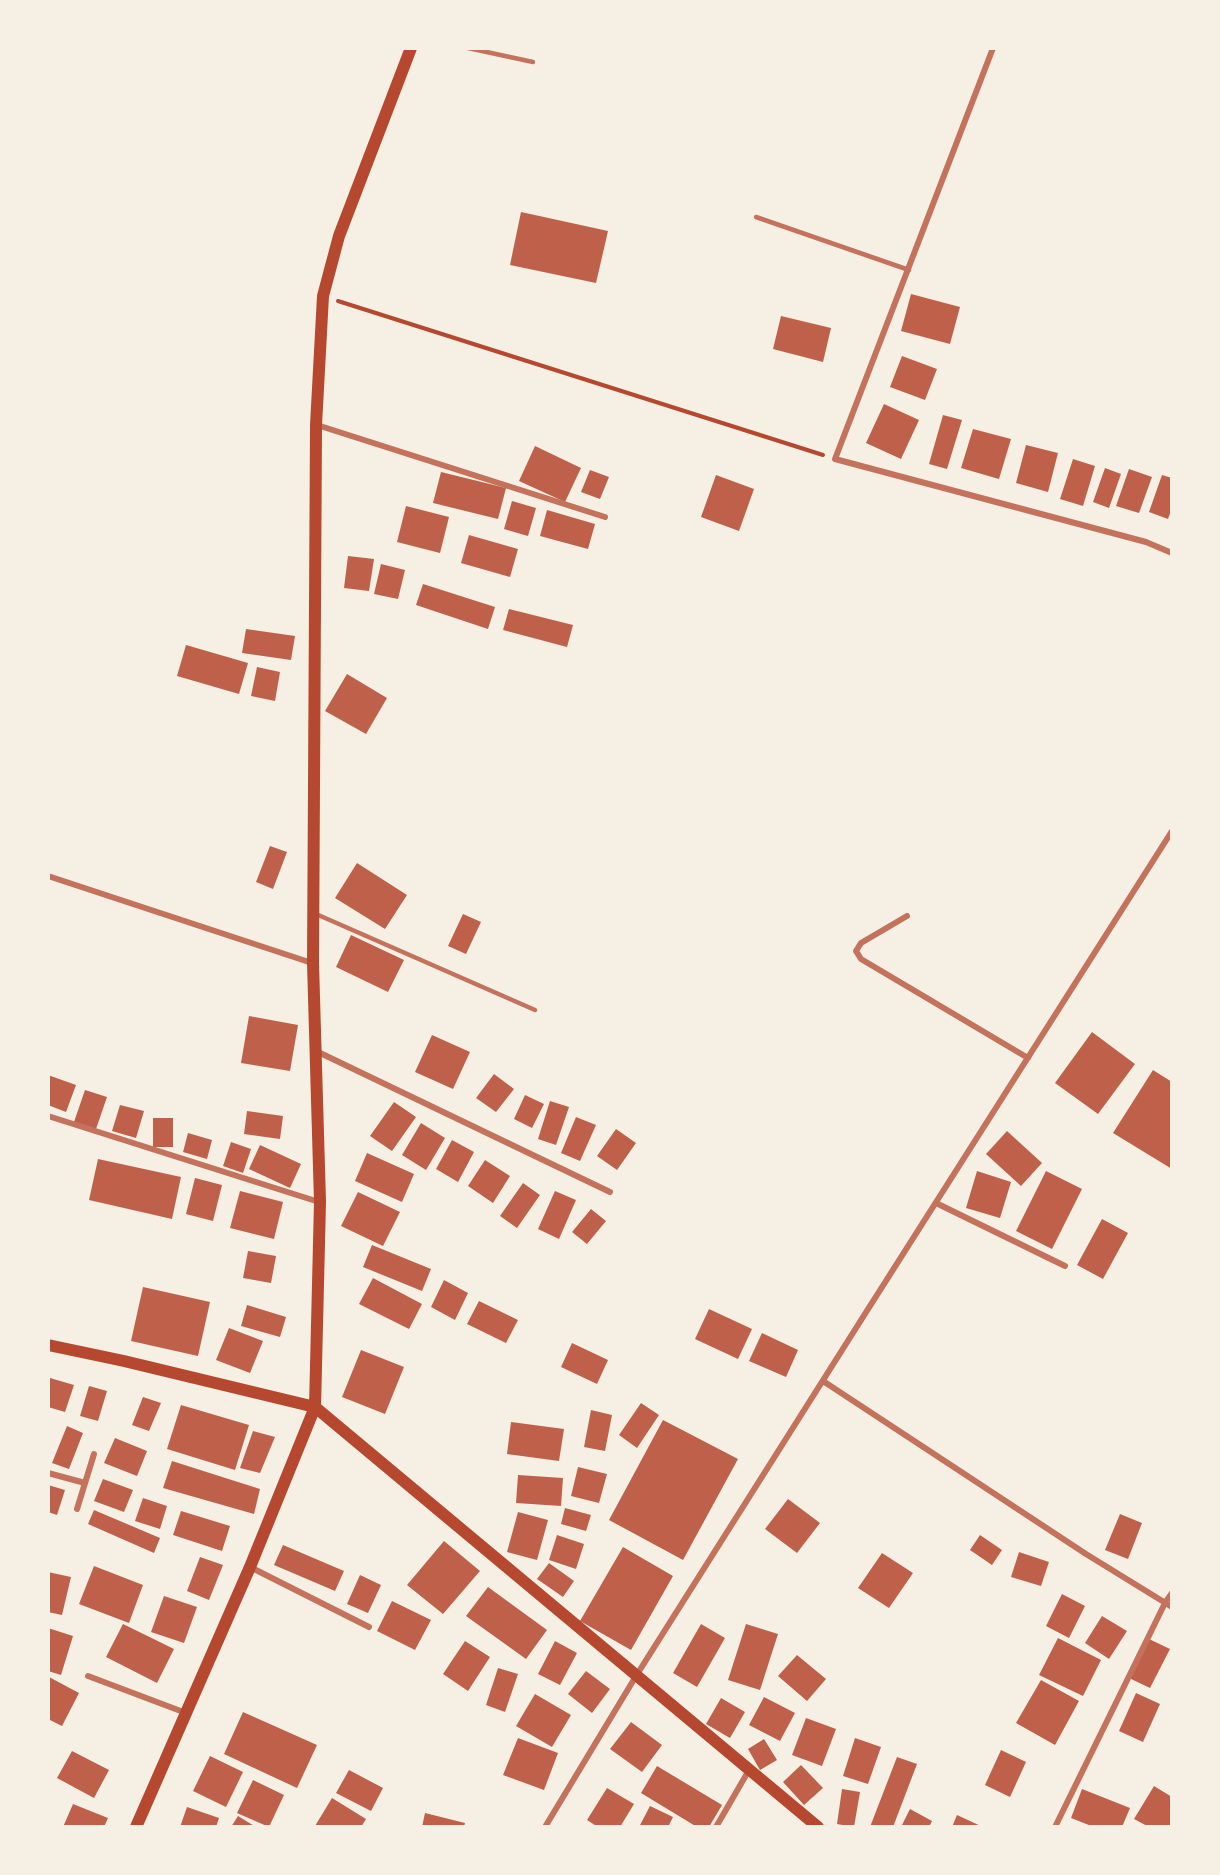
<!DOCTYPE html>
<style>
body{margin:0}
#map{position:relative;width:1220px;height:1875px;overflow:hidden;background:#f6efe4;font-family:Merriweather,serif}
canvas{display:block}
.frame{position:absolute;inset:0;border:50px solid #f6efe4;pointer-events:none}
</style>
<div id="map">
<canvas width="1220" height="1875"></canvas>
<div class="frame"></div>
</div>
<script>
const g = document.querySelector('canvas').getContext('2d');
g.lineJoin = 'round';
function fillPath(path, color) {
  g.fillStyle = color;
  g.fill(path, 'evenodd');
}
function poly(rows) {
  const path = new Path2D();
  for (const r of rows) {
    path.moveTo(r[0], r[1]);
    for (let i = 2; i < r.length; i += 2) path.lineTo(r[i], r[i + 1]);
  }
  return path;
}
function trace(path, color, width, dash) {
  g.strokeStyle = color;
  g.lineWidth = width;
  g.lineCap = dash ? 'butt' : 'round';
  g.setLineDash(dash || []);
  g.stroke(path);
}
fillPath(poly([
 [521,212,608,231,596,283,510,265],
 [911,294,960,307,950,344,901,331],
 [781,316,831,328,823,362,773,349],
 [902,356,937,369,925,400,890,387],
 [884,404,919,420,901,459,866,443],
 [943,415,962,420,947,469,929,464],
 [973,429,1011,439,999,479,961,468],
 [1026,445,1058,453,1048,492,1016,483],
 [535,446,581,468,565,502,519,481],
 [1073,459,1095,466,1083,506,1060,499],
 [1105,468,1121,474,1109,508,1093,502],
 [1129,469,1152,477,1139,513,1116,506],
 [590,470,609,477,600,499,581,492],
 [441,472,506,488,498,519,433,503],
 [716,475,754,489,739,531,701,517],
 [1162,475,1172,478,1172,508,1168,519,1149,512],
 [512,501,536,508,528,536,504,529],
 [406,506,449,517,440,553,397,542],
 [547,510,595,524,588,549,540,536],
 [469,535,518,549,510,577,461,563],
 [348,556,374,559,369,591,344,588],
 [381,564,405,570,398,599,374,594],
 [423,584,495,607,488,629,416,605],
 [509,609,573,625,567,647,503,630],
 [246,629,295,636,291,660,242,653],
 [186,645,248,663,239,694,177,676],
 [257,667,280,672,275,701,251,696],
 [347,674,387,698,366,734,325,711],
 [270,846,287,852,273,889,256,882],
 [357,863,407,895,385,929,335,898],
 [463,914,481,922,466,954,448,946],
 [351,935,404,960,388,992,336,967],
 [249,1016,298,1025,290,1071,241,1063],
 [1092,1032,1135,1064,1098,1114,1055,1083],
 [432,1035,470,1052,453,1089,415,1072],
 [1153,1070,1172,1082,1172,1169,1113,1133],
 [494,1074,514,1089,496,1112,476,1098],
 [48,1075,76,1085,66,1112,48,1105],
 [85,1090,107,1097,96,1129,74,1122],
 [525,1095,544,1104,532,1128,514,1119],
 [550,1101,569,1107,556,1145,538,1139],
 [394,1102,416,1117,392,1151,370,1136],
 [120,1105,144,1111,136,1138,112,1131],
 [247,1111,283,1116,280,1139,244,1134],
 [576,1117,596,1125,580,1161,561,1153],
 [153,1118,173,1118,173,1147,153,1147],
 [421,1123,445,1138,426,1170,402,1155],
 [616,1129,636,1143,617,1170,597,1156],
 [1007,1131,1042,1163,1021,1186,986,1154],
 [188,1133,212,1140,207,1159,183,1152],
 [452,1140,474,1152,458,1182,436,1169],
 [231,1142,251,1149,243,1173,223,1166],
 [260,1145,301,1164,290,1188,249,1169],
 [367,1153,414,1174,402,1202,355,1181],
 [98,1159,181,1177,172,1219,89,1200],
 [485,1160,510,1176,493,1203,468,1186],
 [977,1171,1011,1182,1000,1218,966,1208],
 [1046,1171,1082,1189,1052,1249,1016,1231],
 [195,1178,222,1185,213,1221,186,1214],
 [523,1183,540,1195,517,1228,500,1216],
 [240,1191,283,1202,274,1239,230,1228],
 [555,1191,576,1200,559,1239,538,1229],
 [358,1192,400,1212,383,1246,341,1226],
 [591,1209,606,1221,587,1244,572,1232],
 [1102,1219,1128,1233,1103,1279,1077,1265],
 [372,1245,431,1269,422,1291,363,1267],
 [248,1251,276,1256,271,1283,243,1278],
 [373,1278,422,1304,409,1329,359,1304],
 [444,1280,468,1293,455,1320,431,1307],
 [143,1287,210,1302,198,1356,131,1341],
 [479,1301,518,1320,506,1343,467,1324],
 [247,1305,286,1317,280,1337,241,1326],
 [709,1309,752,1329,738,1359,695,1339],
 [229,1328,263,1341,250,1373,216,1360],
 [762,1333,798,1350,786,1377,749,1361],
 [572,1343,608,1360,597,1384,561,1367],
 [361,1350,404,1367,385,1414,342,1397],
 [50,1378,74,1385,65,1412,48,1407],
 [89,1386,107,1391,98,1421,80,1416],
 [143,1397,161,1403,149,1431,132,1425],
 [641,1403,659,1415,637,1448,619,1435],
 [181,1405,249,1425,235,1470,167,1449],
 [591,1410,612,1415,605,1451,584,1447],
 [663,1420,738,1459,683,1560,609,1520],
 [511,1422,564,1429,559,1461,507,1454],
 [67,1426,83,1433,69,1469,52,1463],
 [253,1431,275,1437,260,1473,240,1468],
 [115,1438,147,1451,137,1476,104,1463],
 [172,1461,260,1489,254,1514,163,1488],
 [578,1467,607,1474,599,1503,571,1496],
 [518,1475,563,1478,561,1506,516,1503],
 [103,1479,133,1490,124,1512,94,1501],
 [48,1485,65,1490,57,1515,48,1512],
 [143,1498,167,1506,160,1529,135,1521],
 [788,1499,820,1523,797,1553,765,1529],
 [565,1508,591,1515,586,1531,561,1524],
 [94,1510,160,1538,154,1553,88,1524],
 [181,1511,230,1526,222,1551,173,1535],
 [518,1512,548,1520,537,1560,507,1552],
 [1120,1514,1142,1523,1128,1559,1105,1550],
 [557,1535,584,1544,576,1569,549,1560],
 [980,1535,1002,1550,992,1565,970,1550],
 [444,1541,480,1571,443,1614,407,1585],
 [283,1545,344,1571,335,1591,274,1565],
 [623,1547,673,1576,631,1650,580,1621],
 [1019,1552,1049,1562,1041,1586,1011,1577],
 [882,1553,913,1573,889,1608,858,1588],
 [200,1557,223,1565,209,1600,187,1591],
 [549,1563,574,1581,563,1597,537,1579],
 [94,1566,143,1585,129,1623,79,1604],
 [48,1572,71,1577,62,1615,48,1612],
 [360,1575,381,1585,368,1613,347,1604],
 [488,1587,547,1630,526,1659,466,1616],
 [1062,1594,1085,1606,1069,1638,1046,1626],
 [164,1596,197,1607,184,1643,151,1632],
 [392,1601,431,1620,415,1650,377,1631],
 [1102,1616,1127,1631,1109,1659,1085,1643],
 [123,1624,174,1649,157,1683,106,1657],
 [701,1624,725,1638,697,1687,673,1673],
 [746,1624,778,1634,760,1690,728,1680],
 [48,1628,73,1636,61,1675,48,1671],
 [1058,1638,1101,1660,1083,1696,1039,1675],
 [1149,1639,1170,1649,1150,1688,1129,1678],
 [465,1641,490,1657,468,1691,443,1674],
 [555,1641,577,1653,560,1685,538,1674],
 [797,1655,826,1679,807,1701,778,1676],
 [498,1668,518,1674,505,1712,486,1705],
 [586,1671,610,1689,592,1713,568,1694],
 [49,1677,79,1693,62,1726,48,1719],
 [1041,1680,1079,1701,1055,1745,1016,1723],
 [1136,1693,1160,1704,1143,1742,1119,1731],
 [535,1694,571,1715,552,1747,516,1726],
 [764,1697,795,1713,780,1741,749,1725],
 [721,1698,745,1712,730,1738,706,1724],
 [243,1712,317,1745,297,1788,224,1754],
 [806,1718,836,1729,822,1766,792,1755],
 [631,1722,662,1745,642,1772,610,1749],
 [518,1738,558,1753,544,1790,503,1775],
 [855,1738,881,1747,868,1784,843,1776],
 [764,1739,777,1760,760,1770,748,1749],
 [1001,1750,1026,1762,1010,1797,985,1785],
 [72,1751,109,1770,94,1798,57,1778],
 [210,1756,243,1772,226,1807,193,1791],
 [897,1757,917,1764,893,1827,870,1827],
 [801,1765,823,1788,804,1805,783,1782],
 [657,1766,722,1805,709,1827,697,1827,641,1793],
 [349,1770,383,1788,371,1811,336,1793],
 [253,1780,284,1795,269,1827,237,1813],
 [1154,1786,1172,1797,1172,1827,1149,1827,1134,1819],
 [607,1788,634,1804,620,1827,598,1827,587,1820],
 [842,1789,860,1792,854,1827,837,1824],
 [1082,1789,1130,1808,1122,1827,1094,1827,1071,1818],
 [332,1798,366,1819,361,1827,315,1826],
 [73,1804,108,1818,104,1827,63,1827],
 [650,1806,673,1817,668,1827,639,1827],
 [187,1807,219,1818,216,1827,180,1827],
 [910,1809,932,1821,929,1827,901,1827],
 [425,1813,465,1823,464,1827,422,1827],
 [957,1815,983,1827,952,1827],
 [238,1816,256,1827,231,1827]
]), '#bf614a');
trace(poly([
 [338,301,823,455]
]), '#b5482f', 4);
trace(poly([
 [468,48,533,62],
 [756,217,909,270],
 [316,914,535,1010]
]), '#c5725c', 4.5);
trace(poly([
 [993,48,835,459,1146,542,1172,553],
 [317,425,605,517],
 [48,876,312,963],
 [907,916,861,943,856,951,861,959,1028,1058],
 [316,1051,610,1192],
 [48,1116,319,1202],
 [936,1203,1065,1266],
 [823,1381,1086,1554,1172,1607],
 [48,1473,85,1483],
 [77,1509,94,1454],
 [250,1567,369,1627],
 [88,1676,186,1713],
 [545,1827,636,1676,863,1317,1172,831],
 [716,1827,749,1770],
 [1055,1827,1165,1603,1172,1593]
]), '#c5725c', 6);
trace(poly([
 [48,1345,124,1361,315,1407,818,1827],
 [136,1827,250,1567,315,1407,320,1202,313,963,316,425,323,296,339,236,411,48]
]), '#b5482f', 12);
</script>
